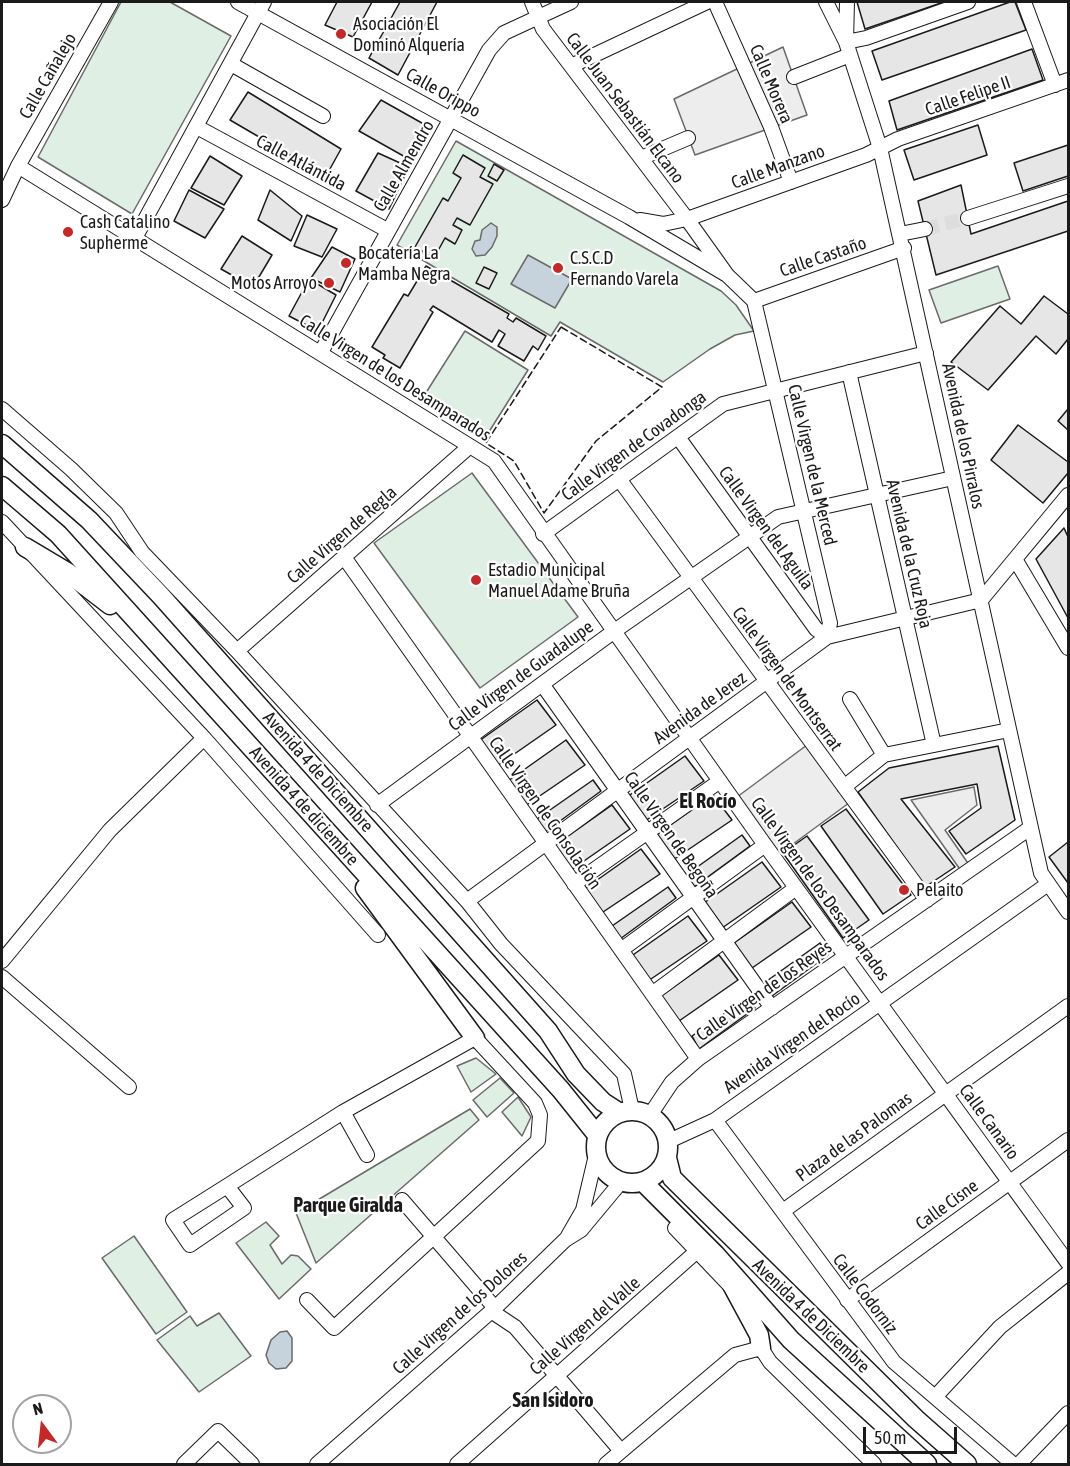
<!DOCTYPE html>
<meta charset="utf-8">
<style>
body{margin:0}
#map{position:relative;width:1070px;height:1466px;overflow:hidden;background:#fff;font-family:"Asap Condensed",sans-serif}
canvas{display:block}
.frame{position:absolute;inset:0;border:3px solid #1a1a1a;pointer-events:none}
.north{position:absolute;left:12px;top:1394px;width:60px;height:60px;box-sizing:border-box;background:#fff;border:2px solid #a3a3a3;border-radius:50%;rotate:345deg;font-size:16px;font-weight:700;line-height:24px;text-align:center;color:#1a1a1a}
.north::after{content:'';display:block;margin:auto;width:21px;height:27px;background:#c62828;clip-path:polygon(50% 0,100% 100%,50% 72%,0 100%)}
.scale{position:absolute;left:863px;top:1427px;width:94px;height:27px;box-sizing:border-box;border:3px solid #1a1a1a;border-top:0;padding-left:8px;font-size:18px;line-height:21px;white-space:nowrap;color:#1a1a1a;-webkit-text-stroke:4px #fff;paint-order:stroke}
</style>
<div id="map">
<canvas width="1070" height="1466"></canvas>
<div class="frame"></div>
<div class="north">N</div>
<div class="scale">50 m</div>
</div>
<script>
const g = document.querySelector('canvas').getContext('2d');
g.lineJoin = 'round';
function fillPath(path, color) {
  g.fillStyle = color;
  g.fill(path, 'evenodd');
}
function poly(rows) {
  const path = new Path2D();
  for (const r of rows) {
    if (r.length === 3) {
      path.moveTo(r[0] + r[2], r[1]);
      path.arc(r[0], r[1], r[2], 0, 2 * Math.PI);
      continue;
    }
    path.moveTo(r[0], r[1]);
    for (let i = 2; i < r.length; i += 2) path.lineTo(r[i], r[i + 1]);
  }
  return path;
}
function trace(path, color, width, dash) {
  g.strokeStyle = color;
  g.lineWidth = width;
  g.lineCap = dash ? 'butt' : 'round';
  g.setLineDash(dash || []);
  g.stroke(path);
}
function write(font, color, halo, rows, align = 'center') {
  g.font = font + ' "Asap Condensed",sans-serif';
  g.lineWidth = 4.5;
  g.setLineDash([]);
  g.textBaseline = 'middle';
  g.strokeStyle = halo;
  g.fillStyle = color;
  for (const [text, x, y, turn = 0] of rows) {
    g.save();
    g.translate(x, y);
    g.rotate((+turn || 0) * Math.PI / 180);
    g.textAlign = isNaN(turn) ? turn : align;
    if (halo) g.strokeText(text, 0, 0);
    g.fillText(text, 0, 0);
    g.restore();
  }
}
const green = poly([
 [121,2,170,2,231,36,132,214,38,157,121,2],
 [456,141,721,291,736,305,754,331,735,335,710,349,663,382,560,322,551,336,397,245,456,141],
 [998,266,1010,299,941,323,929,290,998,266],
 [465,331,528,370,485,438,422,399,465,331],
 [472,473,578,617,480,688,374,543,472,473],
 [476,1058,496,1074,471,1092,457,1066,476,1058],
 [500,1078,514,1093,487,1117,473,1100,500,1078],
 [518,1097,531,1117,522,1136,502,1112,518,1097],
 [470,1109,479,1120,316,1263,296,1213,470,1109],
 [266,1222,279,1236,270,1245,282,1264,291,1255,298,1256,311,1269,279,1299,236,1243,266,1222],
 [134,1236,187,1312,156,1334,102,1258,134,1236],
 [219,1313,251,1356,199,1392,157,1340,190,1316,197,1326,219,1313]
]);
fillPath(green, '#e0efe3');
trace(green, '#6a6a6a', 1.5);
const parking = poly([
 [783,47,807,115,695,155,674,99,783,47],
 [811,742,853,800,774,858,733,800,811,742],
 [974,787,977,805,945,830,972,869,964,875,911,800,974,787]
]);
fillPath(parking, '#ededed');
trace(parking, '#6a6a6a', 1.5);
const water = poly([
 [491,223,497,227,497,236,492,247,485,255,476,256,472,249,475,241,480,240,482,230,491,223],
 [528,255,572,279,555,308,511,284,528,255],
 [287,1331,292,1338,292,1361,286,1368,276,1369,269,1363,266,1355,271,1340,280,1332,287,1331]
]);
fillPath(water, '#c6d2dc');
trace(water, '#6a6a6a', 1.5);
const building = poly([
 [337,2,372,2,353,37,325,25,337,2],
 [400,2,437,2,398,75,369,58,400,2],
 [857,2,944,2,865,29,857,2],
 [1010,2,1015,2,1026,30,882,80,872,51,1010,2],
 [1032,49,1043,80,897,130,889,101,1032,49],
 [248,92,341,149,326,176,230,120,248,92],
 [381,100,429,127,407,158,359,131,381,100],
 [978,125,987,155,914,180,904,150,978,125],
 [1068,145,1068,176,1023,191,1014,163,1068,145],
 [378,153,409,167,389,209,356,191,378,153],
 [463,155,485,168,480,177,493,184,470,225,457,218,453,225,462,230,455,244,445,238,434,258,415,247,443,198,448,201,461,178,453,173,463,155],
 [210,156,242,176,224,205,191,188,210,156],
 [494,164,504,170,497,181,488,176,494,164],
 [961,185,971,234,1068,201,1068,231,936,275,918,201,961,185],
 [189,190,224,209,205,238,174,221,189,190],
 [270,190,302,216,291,241,258,220,270,190],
 [307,215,337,229,322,257,294,246,307,215],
 [242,236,272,255,253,287,221,269,242,236],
 [332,247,355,259,340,292,311,278,332,247],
 [426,266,509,314,507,318,513,322,516,318,546,336,538,350,533,346,524,361,498,346,505,334,499,330,492,342,433,306,430,310,433,312,400,368,383,358,385,355,372,347,404,294,408,296,426,266],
 [484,267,497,273,489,289,476,283,484,267],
 [309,279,336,295,318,331,289,316,309,279],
 [1044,296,1068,314,1068,339,1056,354,1036,336,988,390,951,362,1000,306,1021,324,1044,296],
 [1068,409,1068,430,1058,421,1068,409],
 [1018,425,1068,462,1068,473,1043,503,991,460,1018,425],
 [1064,528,1068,537,1068,618,1036,559,1064,528],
 [537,700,556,725,497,766,479,741,537,700],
 [566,740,585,765,525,806,508,781,566,740],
 [998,746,1015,820,966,854,949,831,981,808,977,784,901,799,955,867,925,887,858,792,889,768,998,746],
 [685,756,704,781,645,821,627,797,685,756],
 [593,780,601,791,545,832,537,819,593,780],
 [713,795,732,820,673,860,655,836,713,795],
 [612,805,630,829,571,870,554,846,612,805],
 [846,809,911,895,883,914,821,826,846,809],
 [742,835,750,846,694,887,686,875,742,835],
 [807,836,869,920,843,938,783,853,807,836],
 [1068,842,1068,883,1049,857,1068,842],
 [641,849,660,874,600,914,583,890,641,849],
 [762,862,781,887,722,928,704,903,762,862],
 [668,887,676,898,620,939,612,926,668,887],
 [792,902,811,927,752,968,734,943,792,902],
 [688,916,707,941,648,981,630,957,688,916],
 [820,943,828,955,772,996,764,983,820,943],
 [719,955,738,980,679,1021,661,996,719,955],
 [748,997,755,1008,699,1049,692,1036,748,997]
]);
fillPath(building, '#e6e6e6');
trace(building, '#1a1a1a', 1.5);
trace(poly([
 [925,229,968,218]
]), '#ddd', 14, [14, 7]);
const minor = poly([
 [238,2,629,217,727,275],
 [532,2,543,29,687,219,727,275,754,301],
 [715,2,771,127,791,182],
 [826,2,846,42,880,148,1041,873,1068,912],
 [847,2,846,42,866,38,968,2],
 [1024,2,1055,85],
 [231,64,323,116],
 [571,66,707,2],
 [794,77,850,55],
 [197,127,387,230],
 [641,158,688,138],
 [18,166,494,461,765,845,1068,1263],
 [2,200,18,166,111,2],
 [968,218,1068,186],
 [640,220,663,224,687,219,866,155,898,139,1068,80],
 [900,234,925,229],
 [135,238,264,2],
 [754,301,830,623,827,637],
 [754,301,904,248],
 [321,352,489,50,504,33,571,2],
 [849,372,934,745],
 [2,409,71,469,116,513,142,552,237,651,467,901,501,944,624,1074,632,1110],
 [678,437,816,629,827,637],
 [619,479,927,900],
 [2,522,204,738,378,935],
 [543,534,723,404,926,353],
 [344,557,698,1059],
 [1015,559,1068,648],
 [237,651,470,446],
 [542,684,772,1008],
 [850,699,884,755],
 [844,787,884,755,1009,730],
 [377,805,613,632,778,517,953,478],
 [574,884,720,781],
 [467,901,827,637,981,600,1068,495],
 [621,950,765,845],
 [2,961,110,830,204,738],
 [2,977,129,1087],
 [652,994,796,888],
 [343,1112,367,1155],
 [650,1115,672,1082,698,1059,1030,828],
 [715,1120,894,1362,1013,1464],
 [669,1141,715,1120,1048,884],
 [227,1186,244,1208,190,1245,173,1220,227,1186,343,1112,475,1038,535,1103,540,1115,538,1141,334,1328,307,1300],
 [402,1200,495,1308],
 [783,1211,1068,1006],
 [675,1228,735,1291],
 [568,1236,583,1210,596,1155],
 [847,1300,1068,1140],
 [491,1311,515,1327,621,1451],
 [935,1397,1000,1327,1068,1273],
 [184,1464,218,1431,252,1464],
 [317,1464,495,1308,565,1240,581,1230,621,1182],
 [457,1464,705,1244],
 [606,1464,735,1355,761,1348,770,1362,874,1464],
 [1019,1464,1068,1413]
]);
const major = poly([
 [2,444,89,520,161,596,548,1031,576,1074,603,1102,620,1113],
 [2,486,58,534,561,1090,597,1135],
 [25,547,67,572,110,605],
 [365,888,475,1038],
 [632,1147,36],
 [667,1158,672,1178,916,1419,967,1464],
 [643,1182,715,1254,791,1340,927,1464],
 [732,1285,759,1335,761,1348]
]);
trace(minor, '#1a1a1a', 16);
trace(major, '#1a1a1a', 21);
trace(minor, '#fff', 14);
trace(major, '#fff', 18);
trace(poly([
 [561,327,662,387,596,441,544,513,514,461,486,443,561,327]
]), '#1a1a1a', 1.5, [8, 3]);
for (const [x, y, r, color] of [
 [341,34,6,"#c62828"],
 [68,232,6,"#c62828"],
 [346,263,6,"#c62828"],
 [558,268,6,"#c62828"],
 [329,283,6,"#c62828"],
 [476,580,6,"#c62828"],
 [904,890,6,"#c62828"]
]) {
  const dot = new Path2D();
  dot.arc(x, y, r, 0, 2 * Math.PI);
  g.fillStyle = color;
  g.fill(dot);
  trace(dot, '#fff', 2);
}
write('18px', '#1a1a1a', '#fff', [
 ["Asociación El",353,24],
 ["Dominó Alquería",353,45],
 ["Cash Catalino",80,222],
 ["Supherme",80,243],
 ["Bocatería La",358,253],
 ["Mamba Negra",358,274],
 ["C.S.C.D",570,258],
 ["Fernando Varela",570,279],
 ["Motos Arroyo",317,283,"right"],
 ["Estadio Municipal",488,570],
 ["Manuel Adame Bruña",488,591],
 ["Pelaito",916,890]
], 'left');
write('18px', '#1a1a1a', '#fff', [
 ["Calle Cañalejo",48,76,-60],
 ["Calle Morera",771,84,67],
 ["Calle Orippo",443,93,29],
 ["Calle Felipe II",968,96,-19],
 ["Calle Juan Sebastián Elcano",625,108,53],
 ["Calle Atlántida",301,163,28],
 ["Calle Almendro",404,166,-60],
 ["Calle Manzano",778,167,-20],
 ["Calle Castaño",823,257,-19],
 ["Calle Virgen de los Desamparados",395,378,32],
 ["Avenida de los Pirralos",963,436,78],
 ["Calle Virgen de Covadonga",634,446,-36],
 ["Calle Virgen de la Merced",812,465,77],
 ["Calle Virgen del Aguila",766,528,54],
 ["Calle Virgen de Regla",342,535,-41],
 ["Avenida de la Cruz Roja",909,554,77],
 ["Calle Virgen de Guadalupe",521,676,-36],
 ["Calle Virgen de Montserrat",787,679,54],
 ["Avenida de Jerez",700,708,-36],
 ["Avenida 4 de Diciembre",318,772,48],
 ["Avenida 4 de diciembre",304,806,48],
 ["Calle Virgen de Consolación",545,813,55],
 ["Calle Virgen de Begoña",671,835,55],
 ["Calle Virgen de los Desamparados",820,889,54],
 ["Calle Virgen de los Reyes",764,991,-35],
 ["Avenida Virgen del Rocío",792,1043,-35],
 ["Calle Canario",989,1122,54],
 ["Plaza de las Palomas",854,1137,-36],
 ["Calle Cisne",947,1205,-36],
 ["Calle Codorniz",865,1294,53],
 ["Calle Virgen de los Dolores",460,1313,-42],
 ["Avenida 4 de Diciembre",811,1316,44],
 ["Calle Virgen del Valle",585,1326,-41]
]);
write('bold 20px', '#1a1a1a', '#fff', [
 ["El Rocío",708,802],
 ["Parque Giralda",348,1206],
 ["San Isidoro",553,1401]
]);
</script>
